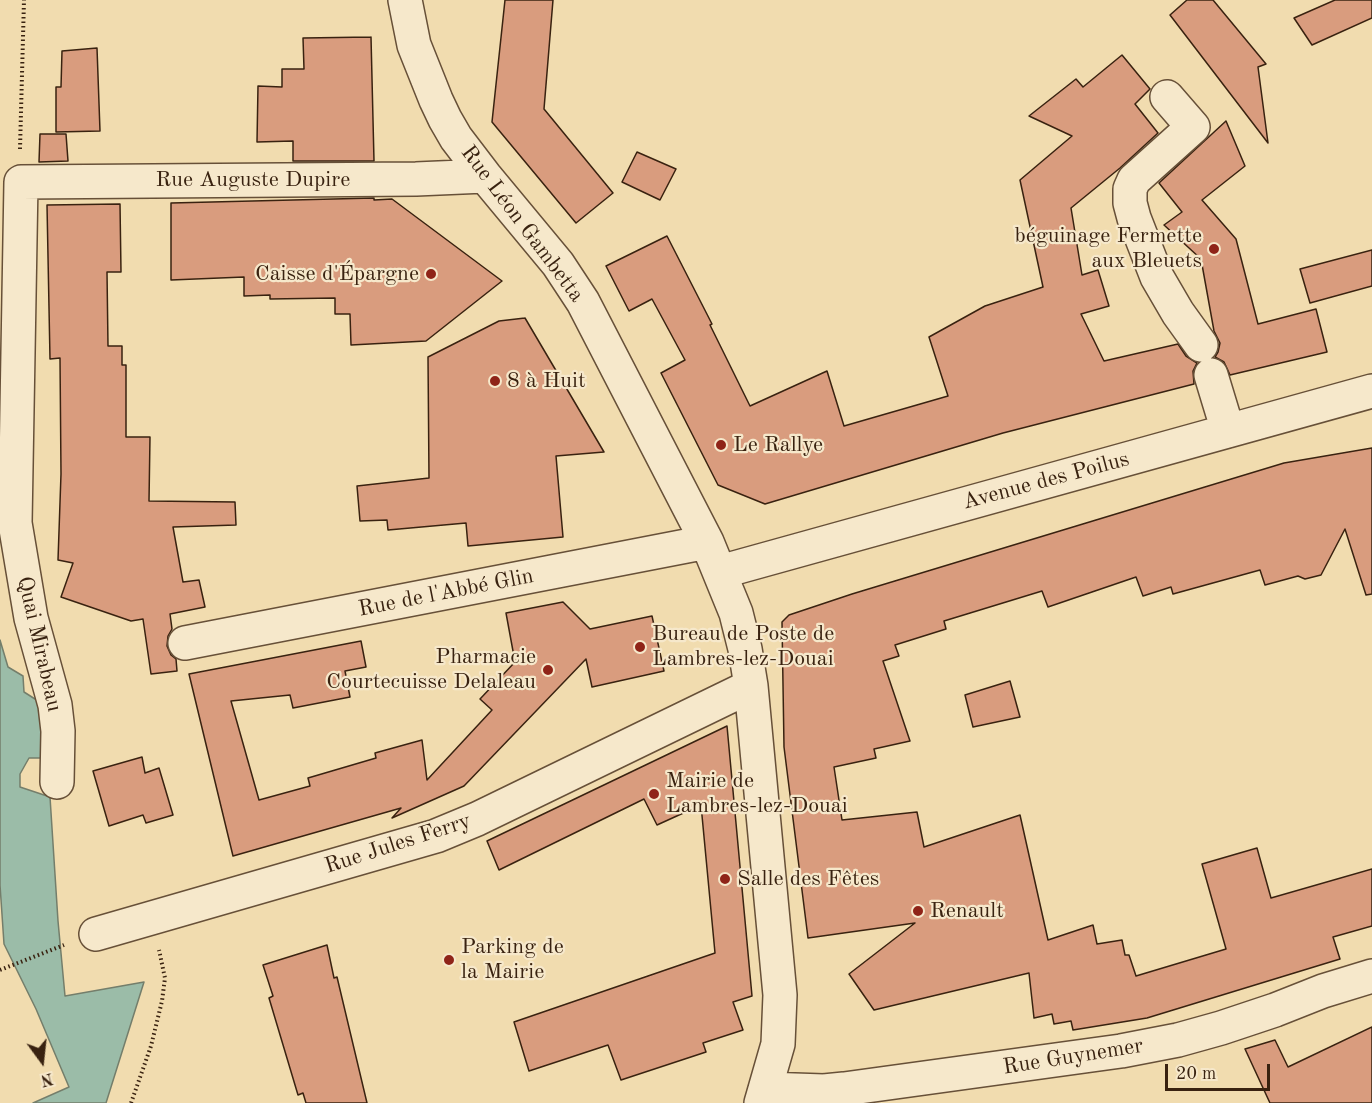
<!DOCTYPE html>
<meta charset="utf-8">
<style>
body{margin:0}
#map{position:relative;width:1372px;height:1103px;overflow:hidden;background:#f1dcaf;font-family:"Old Standard TT",serif}
canvas{display:block}
.north{position:absolute;left:12px;top:1031px;width:60px;height:60px;-webkit-text-stroke:4px #f6e8cb;paint-order:stroke;rotate:165deg;font-size:16px;font-weight:700;line-height:24px;text-align:center;color:#392210}
.north::after{content:'';display:block;margin:auto;width:21px;height:27px;background:#392210;clip-path:polygon(50% 0,100% 100%,50% 72%,0 100%)}
.scale{position:absolute;left:1165px;top:1064px;width:105px;height:27px;box-sizing:border-box;border:3px solid #392210;border-top:0;padding-left:8px;font-size:18px;line-height:21px;white-space:nowrap;color:#392210;-webkit-text-stroke:4px #f6e8cb;paint-order:stroke}
</style>
<div id="map">
<canvas width="1372" height="1103"></canvas>
<div class="north">N</div>
<div class="scale">20 m</div>
</div>
<script>
const g = document.querySelector('canvas').getContext('2d');
g.lineJoin = 'round';
function fillPath(path, color) {
  g.fillStyle = color;
  g.fill(path, 'evenodd');
}
function poly(rows) {
  const path = new Path2D();
  for (const r of rows) {
    path.moveTo(r[0], r[1]);
    for (let i = 2; i < r.length; i += 2) path.lineTo(r[i], r[i + 1]);
  }
  return path;
}
function trace(path, color, width, dash) {
  g.strokeStyle = color;
  g.lineWidth = width;
  g.lineCap = dash ? 'butt' : 'round';
  g.setLineDash(dash || []);
  g.stroke(path);
}
function write(font, color, halo, rows, align = 'center') {
  g.font = font + ' "Old Standard TT",serif';
  g.lineWidth = 4.5;
  g.setLineDash([]);
  g.textBaseline = 'middle';
  g.strokeStyle = halo;
  g.fillStyle = color;
  for (const [text, x, y, turn = 0] of rows) {
    g.save();
    g.translate(x, y);
    g.rotate((+turn || 0) * Math.PI / 180);
    g.textAlign = isNaN(turn) ? turn : align;
    if (halo) g.strokeText(text, 0, 0);
    g.fillText(text, 0, 0);
    g.restore();
  }
}
const water = poly([
 [0,640,8,667,23,676,24,692,35,699,46,700,47,758,29,758,20,774,20,787,50,797,58,921,65,996,144,982,106,1103,33,1103,69,1087,36,1009,4,944,0,885,0,640]
]);
fillPath(water, '#9bbca8');
trace(water, '#747e6b', 1.5);
const building = poly([
 [505,0,553,0,544,109,613,193,576,223,492,122,505,0],
 [1187,0,1213,0,1266,64,1258,67,1268,143,1170,15,1187,0],
 [1335,0,1372,0,1372,18,1312,45,1294,18,1335,0],
 [371,37,374,161,293,161,293,141,257,142,258,86,282,87,282,69,304,69,303,38,371,37],
 [97,48,100,131,56,132,56,87,61,87,62,51,97,48],
 [1122,55,1150,89,1135,104,1158,133,1120,168,1071,208,1082,275,1098,270,1109,306,1081,314,1104,361,1178,344,1186,356,1197,363,1193,371,1194,384,1003,433,765,504,718,485,661,373,685,360,652,299,629,311,606,266,667,236,712,324,710,325,750,406,827,371,844,426,948,396,929,337,985,306,1043,287,1020,180,1072,136,1029,116,1076,79,1083,87,1122,55],
 [1226,121,1245,166,1202,200,1236,239,1258,324,1316,309,1327,352,1230,375,1224,362,1215,357,1218,352,1220,343,1214,331,1201,259,1164,225,1182,212,1159,183,1226,121],
 [40,134,66,134,68,161,39,162,40,134],
 [637,152,676,169,660,200,622,182,637,152],
 [374,198,374,200,392,199,502,281,426,341,351,345,350,314,335,314,335,298,270,299,270,295,244,296,244,277,171,280,171,203,374,198],
 [120,204,121,272,107,272,108,346,122,346,122,365,126,365,126,437,150,437,149,501,235,502,236,525,173,527,183,582,199,580,205,607,170,614,172,629,168,636,167,646,171,655,176,659,177,671,151,674,143,619,131,621,61,597,73,563,58,560,61,474,60,358,50,359,47,205,120,204],
 [1372,250,1372,286,1310,303,1300,269,1372,250],
 [525,318,604,452,556,456,563,537,468,546,466,523,388,530,387,520,360,521,357,486,429,478,428,357,499,321,525,318],
 [1372,448,1372,594,1366,595,1345,529,1321,575,1305,579,1298,576,1265,585,1260,570,1173,594,1171,587,1143,596,1136,577,1048,607,1042,591,944,621,946,629,895,645,899,656,883,661,910,741,874,749,876,758,834,767,842,820,917,812,924,847,1020,815,1048,940,1093,925,1097,944,1122,940,1125,955,1129,955,1136,976,1226,949,1202,864,1257,848,1271,898,1372,869,1372,926,1333,937,1340,959,1147,1018,1073,1030,1071,1021,1054,1024,1052,1014,1034,1018,1029,973,874,1010,849,974,915,923,808,938,784,747,782,622,789,615,852,594,1284,463,1372,448],
 [563,602,590,629,652,616,664,671,592,687,586,659,464,786,392,818,401,808,233,856,189,674,361,641,366,667,345,671,350,697,293,708,290,695,231,701,259,800,310,786,308,778,376,758,375,753,422,740,427,780,492,710,480,699,515,662,506,613,563,602],
 [1010,681,1020,717,973,727,965,695,1010,681],
 [727,726,752,996,733,1002,743,1030,703,1043,706,1052,621,1080,608,1045,529,1071,514,1022,715,953,701,805,657,825,644,799,499,870,487,841,727,726],
 [142,757,145,773,159,768,173,815,146,823,143,815,109,826,93,771,142,757],
 [327,945,334,978,337,977,367,1103,306,1103,303,1093,298,1095,269,998,273,996,263,965,327,945],
 [1372,1027,1372,1103,1270,1103,1245,1049,1275,1040,1288,1067,1372,1027]
]);
fillPath(building, '#d99c7e');
trace(building, '#392210', 1.5);
const minor = poly([
 [405,0,414,45,436,100,445,119,456,138,485,176,558,264,583,302,707,542,736,613,745,649,751,686,780,995,778,1044,761,1103],
 [1167,97,1193,127,1134,180,1130,189,1130,203,1134,218,1157,277,1178,313,1201,345],
 [1211,375,1228,431],
 [720,572,1372,391],
 [185,643,707,542],
 [57,782,58,731,55,705,31,618,15,523,21,182,416,179,485,176],
 [96,934,436,836,477,819,751,686],
 [765,1089,824,1091,844,1089,1121,1051,1178,1040,1221,1028,1275,1010,1323,991,1372,976]
]);
trace(minor, '#675038', 36);
trace(poly([
 [20,149,24,0],
 [0,970,64,945],
 [131,1103,151,1046,162,1001,165,978,159,950]
]), '#392210', 4, [1.5, 3]);
trace(minor, '#f6e8cb', 33);
for (const [x, y, r, color] of [
 [1214,249,6,"#8f2418"],
 [431,274,6,"#8f2418"],
 [495,381,6,"#8f2418"],
 [721,445,6,"#8f2418"],
 [640,647,6,"#8f2418"],
 [548,670,6,"#8f2418"],
 [654,794,6,"#8f2418"],
 [725,879,6,"#8f2418"],
 [918,911,6,"#8f2418"],
 [449,960,6,"#8f2418"]
]) {
  const dot = new Path2D();
  dot.arc(x, y, r, 0, 2 * Math.PI);
  g.fillStyle = color;
  g.fill(dot);
  trace(dot, '#f6e8cb', 2);
}
write('22px', '#392210', '#f6e8cb', [
 ["Rue Auguste Dupire",253,180],
 ["Rue Léon Gambetta",522,224,53],
 ["Avenue des Poilus",1046,481,-15],
 ["Rue de l'Abbé Glin",446,593,-11],
 ["Quai Mirabeau",39,644,77],
 ["Rue Jules Ferry",398,844,-18],
 ["Rue Guynemer",1073,1057,-9]
]);
write('22px', '#392210', '#f6e8cb', [
 ["béguinage Fermette",1202,236,"right"],
 ["aux Bleuets",1202,261,"right"],
 ["Caisse d'Épargne",419,274,"right"],
 ["8 à Huit",507,381],
 ["Le Rallye",733,445],
 ["Bureau de Poste de",652,634],
 ["Lambres-lez-Douai",652,659],
 ["Pharmacie",536,657,"right"],
 ["Courtecuisse Delaleau",536,682,"right"],
 ["Mairie de",666,781],
 ["Lambres-lez-Douai",666,806],
 ["Salle des Fêtes",737,879],
 ["Renault",930,911],
 ["Parking de",461,947],
 ["la Mairie",461,972]
], 'left');
</script>
